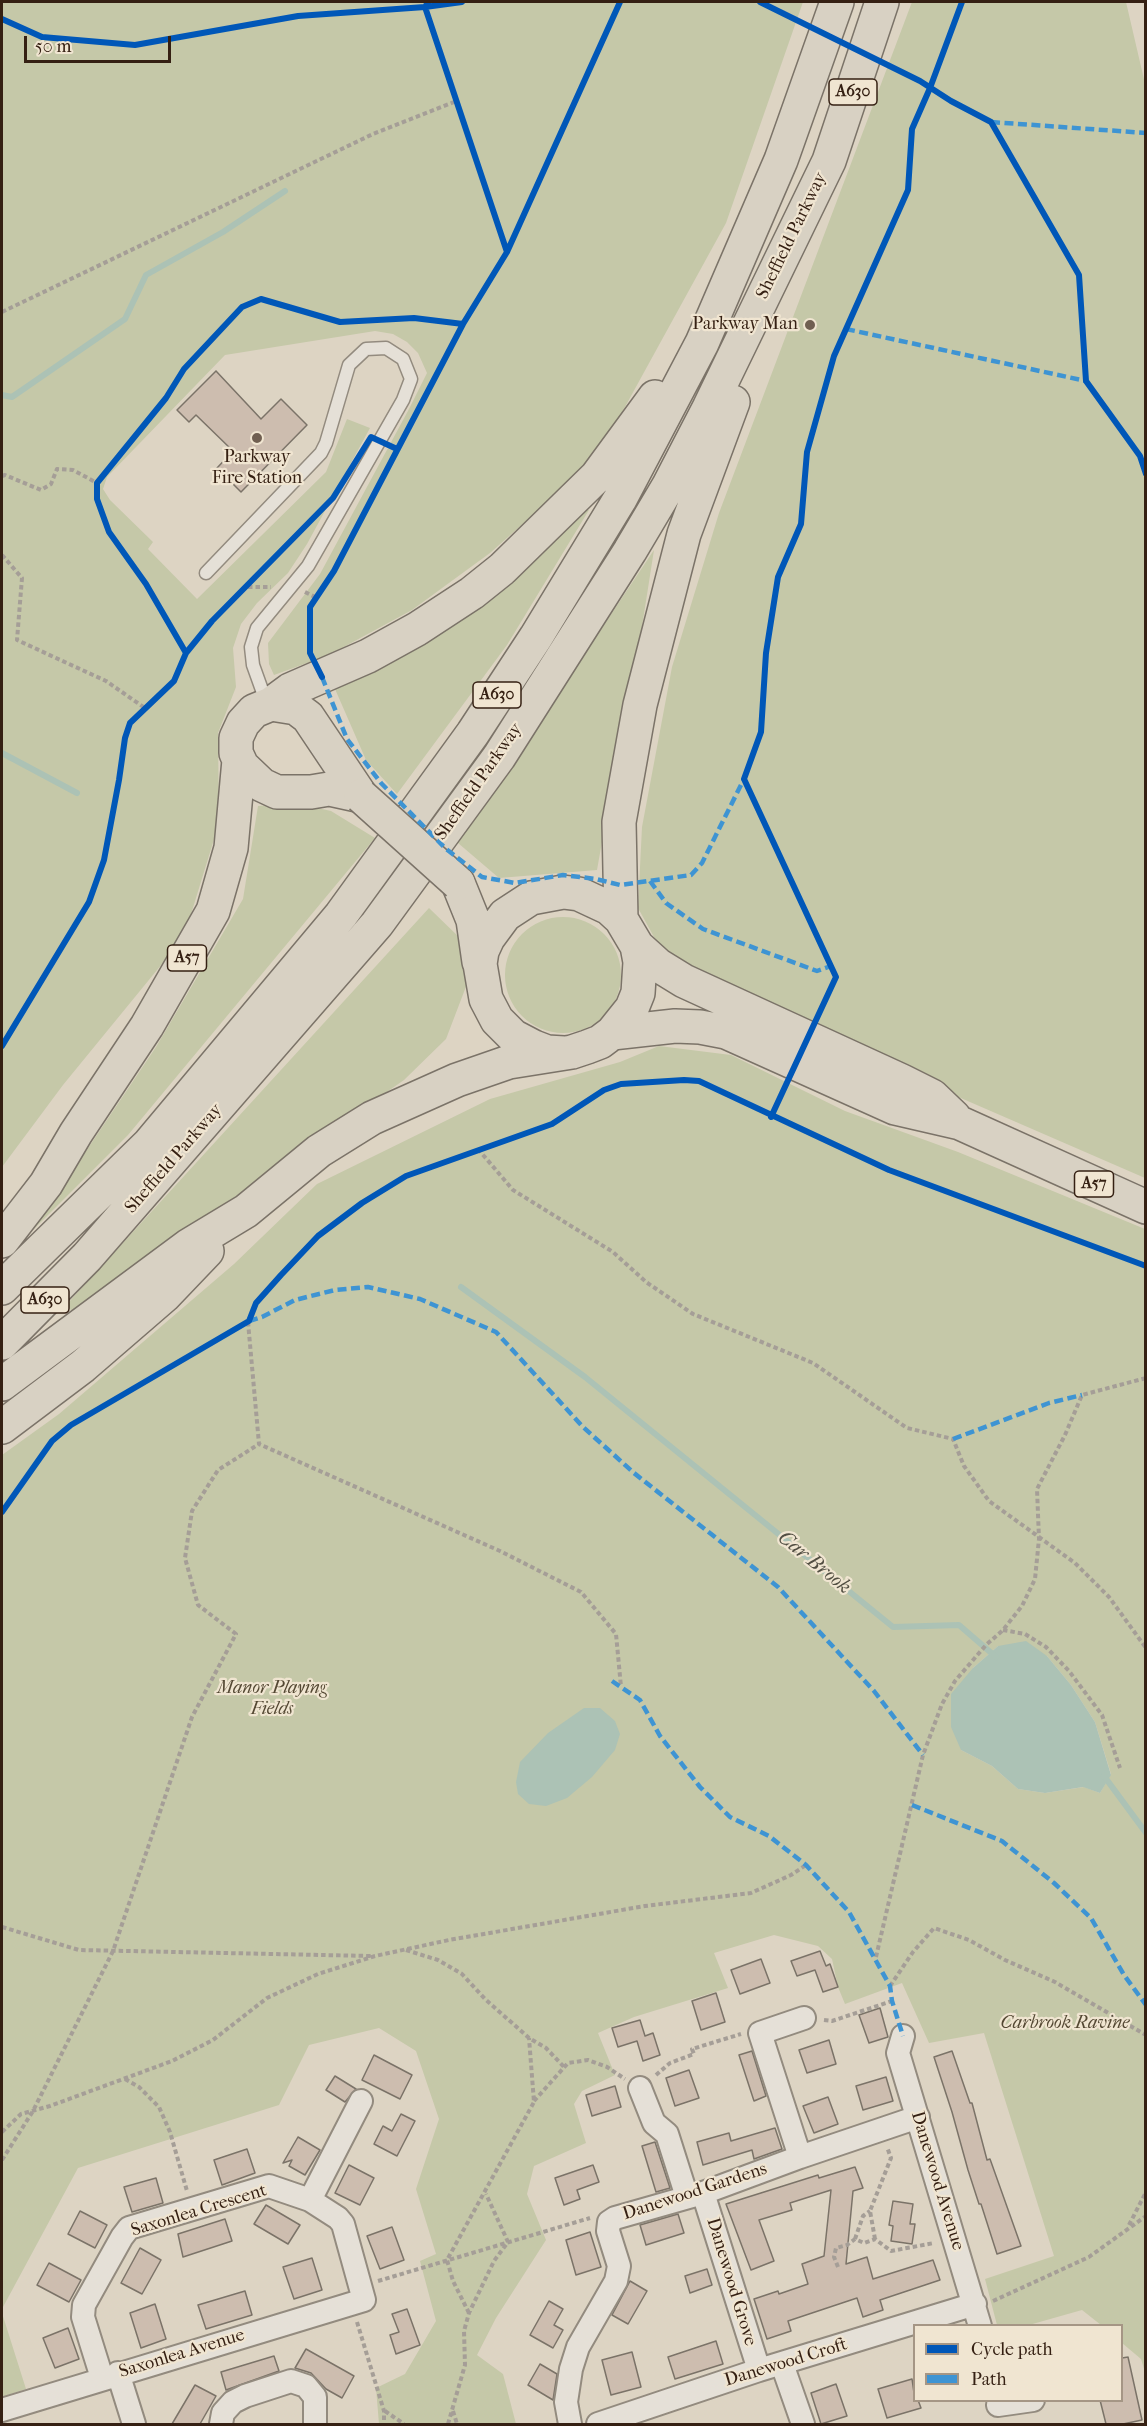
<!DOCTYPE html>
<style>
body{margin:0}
#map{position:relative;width:1147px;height:2426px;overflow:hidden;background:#ddd4c3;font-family:"IM FELL French Canon",serif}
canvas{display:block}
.frame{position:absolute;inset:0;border:3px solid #352013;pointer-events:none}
.legend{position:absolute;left:913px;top:2324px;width:210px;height:78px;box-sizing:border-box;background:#f0e5d1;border:2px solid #a59685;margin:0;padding:8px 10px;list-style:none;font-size:18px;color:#352013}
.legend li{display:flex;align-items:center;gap:12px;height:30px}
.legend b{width:30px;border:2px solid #a59685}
.scale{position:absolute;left:24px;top:36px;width:147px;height:27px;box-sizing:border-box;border:3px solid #352013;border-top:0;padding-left:8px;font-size:18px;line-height:21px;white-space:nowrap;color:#352013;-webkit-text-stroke:4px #f0e5d1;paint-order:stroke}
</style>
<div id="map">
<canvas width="1147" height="2426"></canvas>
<div class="frame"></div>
<ul class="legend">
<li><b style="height:8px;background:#0057b8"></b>Cycle path</li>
<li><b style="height:8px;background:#3e94d3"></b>Path</li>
</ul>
<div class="scale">50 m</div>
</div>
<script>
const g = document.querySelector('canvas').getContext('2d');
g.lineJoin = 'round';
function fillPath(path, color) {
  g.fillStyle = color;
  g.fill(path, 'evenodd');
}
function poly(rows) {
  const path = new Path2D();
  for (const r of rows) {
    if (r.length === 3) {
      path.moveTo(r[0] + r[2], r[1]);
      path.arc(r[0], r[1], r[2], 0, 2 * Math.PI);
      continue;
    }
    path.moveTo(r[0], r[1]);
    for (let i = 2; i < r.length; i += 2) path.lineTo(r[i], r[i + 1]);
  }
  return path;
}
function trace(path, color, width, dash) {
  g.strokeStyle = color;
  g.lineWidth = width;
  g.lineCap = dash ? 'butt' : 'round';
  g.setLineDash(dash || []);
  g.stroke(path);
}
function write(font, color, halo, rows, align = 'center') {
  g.font = font + ' "IM FELL French Canon",serif';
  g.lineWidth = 4.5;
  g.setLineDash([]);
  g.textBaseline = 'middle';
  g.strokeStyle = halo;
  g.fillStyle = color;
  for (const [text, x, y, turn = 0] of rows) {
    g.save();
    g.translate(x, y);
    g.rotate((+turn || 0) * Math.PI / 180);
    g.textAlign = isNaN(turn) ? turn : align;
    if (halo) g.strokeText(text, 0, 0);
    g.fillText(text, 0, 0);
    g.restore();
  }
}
fillPath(poly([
 [2,2,803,2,726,223,620,416,578,475,490,553,412,610,329,655,274,675,269,664,268,643,320,574,409,409,427,373,418,353,407,342,393,334,375,331,225,355,107,477,103,489,110,500,153,542,148,549,197,599,326,472,347,419,370,428,307,544,288,573,257,603,241,624,233,648,236,687,218,733,219,823,184,937,63,1085,2,1167],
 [912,2,1126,2,1146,88,1145,1178,841,1046,721,990,659,946,638,908,642,827,672,667,719,513],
 [577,510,589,510,507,645,397,794,366,760,335,689,488,601],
 [654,550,630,703,618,752,597,870,499,878,458,843],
 [295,803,331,811,375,838,128,1135,33,1230,156,1047,243,899,258,806],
 [429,908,462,940,467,984,446,1039,404,1080,71,1311,68,1303],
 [563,975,58],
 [659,1046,731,1055,845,1111,958,1152,1145,1229,1145,2372,1141,2359,1122,2343,1122,2326,1101,2325,1082,2310,1029,2325,997,2325,985,2279,1054,2256,984,2033,929,2043,902,1983,845,2004,838,1987,832,1959,818,1946,774,1935,714,1953,728,1988,634,2017,598,2033,615,2075,582,2091,574,2104,586,2143,534,2166,527,2194,546,2240,496,2318,477,2355,503,2374,516,2424,379,2424,376,2388,405,2374,436,2321,420,2261,436,2254,416,2189,439,2119,416,2051,379,2028,309,2045,279,2105,78,2168,3,2307,2,1455,59,1414,234,1264,317,1184,490,1099,620,1062],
 [998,1646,1047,1656,1071,1685,1095,1722,1111,1774,1100,1793,1084,1787,1045,1793,1018,1789,992,1766,961,1750,973,1668],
 [2,2313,26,2389,2,2397]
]), '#c5c8a8');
fillPath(poly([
 [1026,1641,1047,1656,1071,1685,1095,1722,1111,1775,1100,1793,1083,1787,1045,1793,1018,1789,992,1766,961,1750,951,1727,951,1694,973,1668,998,1646],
 [584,1708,600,1708,615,1721,620,1734,615,1750,592,1777,567,1798,546,1806,529,1804,518,1794,516,1782,520,1762,548,1733]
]), '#acc2b5');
trace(poly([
 [2,395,12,397,125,319,146,275,223,232,285,191],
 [2,753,77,793],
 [461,1287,585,1377,893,1627,959,1625,996,1657],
 [1104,1776,1146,1833]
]), '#acc2b5', 6);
const building = poly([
 [216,371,261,419,281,399,307,425,241,492,217,468,233,451,196,415,189,422,177,410,216,371],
 [820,1951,826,1966,830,1964,838,1987,823,1992,815,1970,797,1976,791,1961,820,1951],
 [761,1959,770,1983,740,1994,731,1970,761,1959],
 [716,1993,725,2022,701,2030,692,2001,716,1993],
 [880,2008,888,2037,869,2043,859,2015,880,2008],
 [640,2020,645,2036,653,2033,660,2055,643,2061,637,2041,618,2047,612,2028,640,2020],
 [829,2040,836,2064,807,2073,799,2050,829,2040],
 [752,2051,766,2096,754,2101,739,2055,752,2051],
 [952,2051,970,2103,972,2103,987,2160,990,2159,1021,2246,997,2254,981,2204,979,2204,968,2170,952,2112,934,2057,952,2051],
 [374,2055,412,2075,400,2099,362,2080,374,2055],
 [689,2070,699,2098,675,2106,666,2078,689,2070],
 [335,2076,356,2089,345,2102,326,2090,335,2076],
 [886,2077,893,2101,863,2110,856,2086,886,2077],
 [615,2086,621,2107,592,2116,586,2095,615,2086],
 [828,2097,838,2124,814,2133,803,2106,828,2097],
 [401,2114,415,2121,397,2156,374,2144,383,2126,392,2131,401,2114],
 [775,2128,782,2149,754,2159,752,2150,703,2165,697,2142,729,2133,731,2141,775,2128],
 [298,2137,320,2150,305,2175,289,2166,292,2160,283,2163,298,2137],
 [655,2142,670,2188,656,2192,642,2146,655,2142],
 [247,2149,255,2173,222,2185,214,2160,247,2149],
 [349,2165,374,2178,360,2205,335,2193,349,2165],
 [593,2165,599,2182,577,2190,580,2199,564,2205,555,2178,593,2165],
 [855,2167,863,2188,853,2191,846,2264,867,2257,873,2279,933,2260,940,2280,880,2300,883,2310,863,2317,857,2298,788,2321,791,2331,767,2339,754,2299,778,2291,779,2294,808,2284,802,2264,824,2256,831,2190,790,2203,792,2210,759,2220,774,2261,751,2270,726,2204,818,2175,819,2178,855,2167],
 [156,2178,163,2203,132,2212,124,2187,156,2178],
 [893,2201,913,2204,910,2224,915,2224,912,2244,891,2241,893,2226,889,2225,893,2201],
 [266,2205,300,2225,288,2244,254,2224,266,2205],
 [80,2211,107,2225,95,2248,68,2234,80,2211],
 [678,2214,684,2233,646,2245,640,2225,678,2214],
 [225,2219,232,2241,183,2257,178,2234,225,2219],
 [392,2227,404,2260,380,2269,367,2236,392,2227],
 [590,2232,601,2267,576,2275,566,2240,590,2232],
 [140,2248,161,2260,142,2294,121,2283,140,2248],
 [312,2258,322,2290,294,2299,283,2267,312,2258],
 [49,2263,81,2280,69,2302,37,2285,49,2263],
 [707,2269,712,2285,690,2293,685,2276,707,2269],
 [630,2281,647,2291,628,2324,612,2315,630,2281],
 [245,2291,252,2315,206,2329,198,2305,245,2291],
 [549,2301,563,2309,554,2325,563,2330,553,2348,530,2335,549,2301],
 [155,2304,166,2339,141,2348,130,2313,155,2304],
 [407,2309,420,2345,396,2354,390,2335,399,2332,392,2314,407,2309],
 [68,2328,79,2359,55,2368,43,2338,68,2328],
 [716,2341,723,2364,675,2379,668,2357,716,2341],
 [306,2349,354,2376,342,2398,326,2389,311,2373,295,2368,306,2349],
 [632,2352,641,2387,611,2395,602,2360,632,2352],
 [274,2356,279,2371,226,2390,221,2372,274,2356],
 [1128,2357,1142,2420,1123,2424,1106,2424,1100,2400,1122,2400,1122,2358,1128,2357],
 [540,2364,557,2374,553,2400,528,2385,540,2364],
 [912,2379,915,2400,918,2400,921,2408,887,2418,878,2389,912,2379],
 [836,2384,847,2416,821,2424,811,2393,836,2384],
 [195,2385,216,2396,200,2424,172,2424,195,2385]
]);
fillPath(building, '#cdbdaf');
trace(building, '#7b7368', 1.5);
const lane = poly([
 [206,573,321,453,326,443,349,365,366,349,386,348,403,359,411,379,403,400,308,566,257,628,251,647,253,665,267,704]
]);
const street = poly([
 [903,2036,898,2053,980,2326],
 [640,2088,654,2123,667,2134,687,2197],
 [800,2157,760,2033,804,2018],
 [703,2193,759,2370],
 [310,2200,361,2101],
 [782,2364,803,2424],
 [118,2373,134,2424],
 [998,2405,1033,2400],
 [2,2410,364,2300,343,2224,338,2218,310,2200,269,2186,129,2228,122,2237,84,2305,83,2317,102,2378],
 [221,2424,223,2413,233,2402,245,2396,291,2381,306,2386,315,2397,315,2424],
 [570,2424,566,2402,571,2369,578,2347,616,2281,619,2266,608,2231,609,2222,615,2218,703,2193,800,2157,918,2117],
 [598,2424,759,2370,975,2304]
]);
const highway = poly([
 [271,704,296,708,308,717,361,796],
 [361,796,329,789,311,792,277,792,262,785,242,766,236,753,236,738,243,723,254,711,271,704,290,690,368,656,417,629,472,593,502,569,597,476,655,397],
 [458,883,473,920,479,962],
 [621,919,619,822,640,705,684,534,733,402],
 [637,946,658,965,684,981,902,1081,932,1096,954,1117],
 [612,1033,675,1026,700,1027,726,1032,895,1108,960,1123,1146,1207],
 [2,1241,46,1184,76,1133,147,1026,213,911,231,848,239,760],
 [2,1288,149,1144,341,915,473,733,536,637,620,499,702,343,781,160,837,2],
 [2,1343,87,1257,377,924,499,757,630,551,668,487,709,408,829,161,882,2],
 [2,1384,188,1246,246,1211,319,1151,372,1118,457,1080,509,1062,572,1052,587,1047,600,1042,612,1033,632,1008,638,993,640,962,637,946,621,919,609,908,579,894,563,892,531,898,505,915,488,938,482,951,480,964,486,999,497,1020,513,1036,534,1047,547,1052,564,1053],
 [2,1427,83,1366,164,1296,207,1251]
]);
trace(lane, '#938b7f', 15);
trace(street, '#938b7f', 26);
trace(highway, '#7b7368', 36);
trace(poly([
 [1144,7,1146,7],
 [2,312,373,134,454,102],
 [2,476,5,475,41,490,51,484,57,469,73,470,97,483],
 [2,555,22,578,17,640,106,681,145,708],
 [248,587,271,587],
 [305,592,317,598],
 [478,1149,513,1190,613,1252,646,1282,693,1314,813,1363,907,1428,953,1439,964,1466,989,1501,1075,1563,1109,1597,1146,1648],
 [248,1322,259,1444,500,1551,581,1592,616,1634,621,1687],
 [1003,1630,1025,1634,1046,1647,1069,1671,1102,1715,1120,1768],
 [2,1927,79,1950,371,1956],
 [406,1950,438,1960,462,1974,485,1999,529,2038,546,2048,564,2067],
 [876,1957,923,1755,942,1704,955,1681,986,1645,1003,1630,1022,1606,1035,1579,1039,1539,1037,1489,1065,1435,1082,1395,1146,1378],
 [890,1986,913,1952,934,1928,969,1940,1005,1960,1055,1982,1146,2035],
 [824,2020,832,2021,892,2001],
 [656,2075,670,2063,694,2054,692,2049,741,2034],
 [125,2079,139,2087,159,2107,170,2132,187,2191],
 [534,2101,568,2063,588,2060,607,2067,625,2079],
 [2,2132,21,2114,50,2106,172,2061,213,2040,267,1998,318,1974,375,1956,449,1940,645,1906,751,1893,791,1875,806,1865],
 [2,2160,33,2111,113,1951,192,1717,236,1634,198,1605,185,1558,192,1511,218,1470,259,1444],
 [1129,2225,1146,2192],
 [855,2239,863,2216,870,2211],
 [875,2239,870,2211,891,2158,887,2147],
 [838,2267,834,2257,836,2248,847,2245,855,2239,864,2243,875,2239,891,2251,934,2243],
 [378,2281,590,2218],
 [993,2301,1089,2257,1146,2216],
 [469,2313,453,2281,447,2260,534,2102,529,2038],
 [357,2322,384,2411,384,2424],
 [385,2411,404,2424],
 [453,2411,457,2424],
 [448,2424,465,2365,464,2331,469,2313,494,2261,508,2242,486,2194]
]), '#a59e97', 4, [4.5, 3]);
trace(lane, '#e5e0d7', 12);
trace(street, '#e5e0d7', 22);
trace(highway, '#d8d1c3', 33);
const highwayBridge = poly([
 [361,796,458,883]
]);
trace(highwayBridge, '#7b7368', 36, []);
trace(highwayBridge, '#d8d1c3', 33);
trace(poly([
 [991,122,1146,133],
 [846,329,1086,381],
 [322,677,347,739,381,783,445,848,482,877,515,883,563,875,596,879,620,885,691,875,702,863,744,779],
 [650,881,666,903,703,929,817,971,831,966],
 [249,1321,262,1317,295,1300,335,1290,368,1287,420,1299,496,1332,583,1427,634,1473,778,1587,874,1691,923,1755],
 [953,1439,1049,1403,1082,1395],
 [612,1681,640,1700,660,1736,700,1787,730,1817,769,1836,806,1865,849,1912,890,1986,892,2001,903,2036],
 [912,1805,1002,1841,1054,1883,1091,1918,1124,1975,1146,2005]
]), '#3e94d3', 4.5, [9, 4.5]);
trace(poly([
 [428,2,425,7,507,252],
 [760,2,920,81,951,101,991,122,1079,275,1086,381,1140,456,1146,474],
 [2,19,42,37,135,45,298,16,425,7,462,2],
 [186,653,146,584,109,532,97,499,97,483,166,398,184,369,242,307,261,299,340,322,414,318,463,324,507,252,620,2],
 [322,677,310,653,310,607,334,571,463,324],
 [2,1046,89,902,104,860,119,780,125,738,130,723,174,681,186,653,212,621,333,498,371,437,397,449],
 [771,1117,836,977,744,779,761,732,766,653,778,577,801,524,807,452,834,356,908,190,912,129,930,88,962,2],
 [2,1512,52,1441,71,1425,249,1321,256,1303,281,1275,318,1236,362,1203,406,1176,552,1124,604,1090,621,1084,684,1080,699,1081,889,1170,1146,1266]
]), '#0057b8', 6);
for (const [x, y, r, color] of [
 [810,325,6,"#705f51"],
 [257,438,6,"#705f51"]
]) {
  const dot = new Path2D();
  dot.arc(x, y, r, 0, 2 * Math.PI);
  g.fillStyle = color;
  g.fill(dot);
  trace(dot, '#f0e5d1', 2);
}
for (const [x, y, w] of [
 [853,92,48],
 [497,695,48],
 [187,958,39],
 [1094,1184,39],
 [45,1300,48]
]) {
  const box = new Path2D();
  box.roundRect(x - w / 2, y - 13, w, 26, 4.5);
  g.fillStyle = '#f0e5d1';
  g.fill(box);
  trace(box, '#352013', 1.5);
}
write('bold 16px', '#352013', null, [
 ["A630",853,92],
 ["A630",497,695],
 ["A57",187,958],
 ["A57",1094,1184],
 ["A630",45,1300]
]);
write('18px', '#352013', '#f0e5d1', [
 ["Sheffield Parkway",792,236,-64],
 ["Sheffield Parkway",479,782,-55],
 ["Sheffield Parkway",174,1159,-49],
 ["Danewood Avenue",937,2181,73],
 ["Danewood Gardens",695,2192,-18],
 ["Saxonlea Crescent",199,2211,-17],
 ["Danewood Grove",731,2282,73],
 ["Saxonlea Avenue",182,2354,-17],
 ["Danewood Croft",786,2363,-17]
]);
write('18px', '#352013', '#f0e5d1', [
 ["Parkway Man",798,325],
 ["Parkway",257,458,"center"],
 ["Fire Station",257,479,"center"]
], 'right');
write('italic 18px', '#544833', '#f0e5d1', [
 ["Manor Playing",272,1689],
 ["Fields",272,1710],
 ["Carbrook Ravine",1065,2024]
]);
write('italic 20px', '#524e42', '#f0e5d1', [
 ["Car Brook",814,1563,39]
]);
</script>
